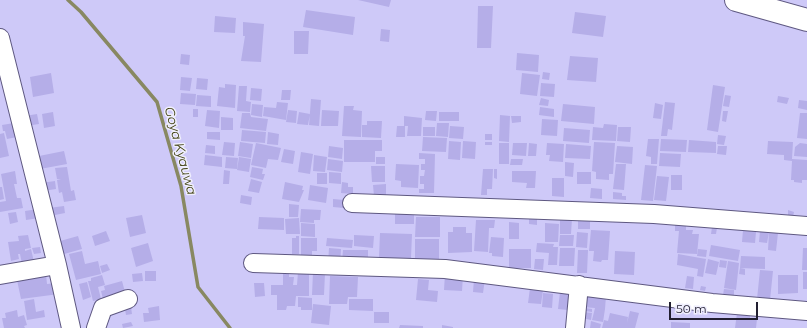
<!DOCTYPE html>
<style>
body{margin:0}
#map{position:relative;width:807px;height:328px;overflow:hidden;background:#cec9f8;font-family:Montserrat,sans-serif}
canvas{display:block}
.scale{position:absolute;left:669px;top:302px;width:89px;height:18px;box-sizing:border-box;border:2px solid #221f31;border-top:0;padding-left:5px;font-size:12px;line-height:14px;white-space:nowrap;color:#221f31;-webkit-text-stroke:3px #efeefd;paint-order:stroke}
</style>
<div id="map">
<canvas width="807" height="328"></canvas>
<div class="scale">50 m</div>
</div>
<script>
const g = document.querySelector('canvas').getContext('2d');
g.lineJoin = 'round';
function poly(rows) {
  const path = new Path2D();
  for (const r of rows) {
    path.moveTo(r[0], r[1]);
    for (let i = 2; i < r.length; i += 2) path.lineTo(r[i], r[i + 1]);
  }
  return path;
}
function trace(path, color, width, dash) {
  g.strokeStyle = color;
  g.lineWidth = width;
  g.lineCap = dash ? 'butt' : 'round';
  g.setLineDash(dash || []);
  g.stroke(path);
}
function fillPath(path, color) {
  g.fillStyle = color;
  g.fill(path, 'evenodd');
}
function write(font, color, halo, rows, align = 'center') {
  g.font = font + ' Montserrat,sans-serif';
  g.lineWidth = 3;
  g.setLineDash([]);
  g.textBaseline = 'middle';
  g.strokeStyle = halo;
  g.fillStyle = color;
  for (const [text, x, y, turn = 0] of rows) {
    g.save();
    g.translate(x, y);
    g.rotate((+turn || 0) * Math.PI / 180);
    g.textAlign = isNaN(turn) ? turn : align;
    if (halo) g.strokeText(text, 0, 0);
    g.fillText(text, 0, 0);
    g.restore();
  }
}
trace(poly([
 [68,0,81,12,157,102,181,186,198,287,230,328]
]), '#888862', 3.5);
fillPath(poly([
 [358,0,391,0,389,7],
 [478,6,493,6,491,48,477,48],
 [306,10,355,17,353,35,303,27],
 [575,12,606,16,603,37,572,33],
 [215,16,236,18,235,33,214,32],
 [243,22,264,24,261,62,241,61,245,36,243,36],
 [381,29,390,30,389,42,380,41],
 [294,31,309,31,308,54,294,54],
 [517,53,539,55,538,72,516,70],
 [181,54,190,55,189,65,180,64],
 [570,56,598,58,596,82,567,80],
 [543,72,550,73,549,80,542,79],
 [51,73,54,93,33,97,30,77],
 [522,73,540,75,537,96,520,94],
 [181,77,192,78,190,91,180,90],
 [197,78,208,79,207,90,196,89],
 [541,83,555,84,554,97,540,96],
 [225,84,236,85,235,108,217,106,219,87,225,88],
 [713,85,725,87,718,132,707,130],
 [239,86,247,86,246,101,251,102,250,112,237,111],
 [251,88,262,89,261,101,250,100],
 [282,90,291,90,290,100,281,100],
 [181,93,196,94,195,105,180,104],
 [197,95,211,96,211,107,196,106],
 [725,95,731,96,729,107,723,106],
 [778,96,789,98,787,104,777,102],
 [541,98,549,100,548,106,539,105],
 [311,99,321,100,319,126,309,125],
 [799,100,807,101,807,110,798,108],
 [277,102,288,103,286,120,263,116,264,107,276,108],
 [665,102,675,103,672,130,668,129,667,136,661,136],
 [655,103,663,105,661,119,653,118],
 [252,104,263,105,262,117,251,115],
 [563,104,595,107,594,124,561,121],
 [344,106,354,106,353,110,362,111,361,137,342,136],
 [540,107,554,109,554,117,539,115],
 [193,109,198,109,198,117,193,117],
 [207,110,220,111,219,128,205,126],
 [288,110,297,111,296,123,286,122],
 [322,110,339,111,338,126,321,126],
 [426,111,437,111,436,121,425,120],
 [723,111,728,111,726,122,722,121],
 [53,112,55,126,44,128,42,114],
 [299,112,310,114,308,125,297,124],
 [439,112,459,112,459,121,439,121],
 [242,113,250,113,251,117,268,119,266,131,240,128],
 [800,113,807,113,807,139,797,138],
 [37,114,39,124,26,126,25,116],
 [500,115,510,116,509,142,499,141],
 [404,116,422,118,421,136,407,136,408,126,404,126],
 [511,116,521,116,521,122,512,123],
 [221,117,233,118,233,130,221,130],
 [542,119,558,120,557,136,541,135],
 [367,121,382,121,381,138,362,137,362,125,367,125],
 [14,123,17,137,7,139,5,131,3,131,2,125],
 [437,123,449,123,448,137,436,136],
 [604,124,617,125,616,141,592,140,593,127,603,128],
 [397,126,405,126,405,137,396,137],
 [450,126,464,127,463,139,449,138],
 [423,127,435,127,435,136,423,136],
 [618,127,631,127,630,142,617,141],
 [564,128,590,130,589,143,563,141],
 [242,130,266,132,265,143,241,141],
 [207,132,220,132,220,140,207,139],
 [268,132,279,134,278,145,267,144],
 [4,133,9,156,0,158,0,134],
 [485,134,492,134,492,140,485,140],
 [718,135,726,136,724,145,717,144],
 [423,137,447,138,446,152,422,151],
 [648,139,659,139,657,164,651,164,651,157,646,156],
 [661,139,687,140,686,152,660,151],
 [344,140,382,140,382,151,375,151,375,162,344,162],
 [689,140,716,142,716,153,688,152],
 [449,141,461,142,460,160,448,159],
 [463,141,476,142,475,159,462,158],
 [768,141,793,142,792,159,807,160,807,180,802,180,802,183,794,182,794,180,791,180,792,161,784,160,784,155,767,154],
 [224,142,235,143,234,156,222,155],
 [240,142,253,144,251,158,238,156],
 [485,142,492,142,492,145,485,145],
 [594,142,615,143,613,174,609,174,609,180,596,179,596,172,592,171],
 [256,143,281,148,278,160,268,159,266,168,251,165],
 [499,143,509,143,509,164,499,164],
 [513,143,527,143,526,156,512,155],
 [529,143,537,144,536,156,528,156],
 [547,143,564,144,563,162,549,161,550,155,546,155],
 [800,143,807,144,807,157,794,156,795,147],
 [566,144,591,146,590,159,565,158],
 [206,145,215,146,215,154,205,153],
 [329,146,343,148,342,159,328,157],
 [617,146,633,147,632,164,615,162],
 [718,146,727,146,726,155,717,154],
 [284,149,295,151,293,164,281,162],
 [64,151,67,164,40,169,34,157],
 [301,152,313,154,310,174,298,172],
 [419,153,435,154,434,193,419,193,419,189,424,189,424,184,420,184,420,176,424,176,425,170,421,170,421,164,425,164,425,159,419,159],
 [660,153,681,154,680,167,659,166],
 [205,155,222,157,222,167,204,165],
 [314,155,327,157,325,172,313,171],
 [226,157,238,158,237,169,225,168],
 [239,157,251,159,249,172,237,170],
 [376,157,385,157,385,164,376,164],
 [328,159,343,161,342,172,327,170],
 [511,159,523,159,522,165,510,165],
 [565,162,574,163,573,177,565,176],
 [396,164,419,165,418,188,401,187,401,181,395,180],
 [616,164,626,164,624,190,613,189],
 [645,165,657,166,653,201,641,200],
 [371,166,385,166,385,182,372,182],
 [67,167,71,191,74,190,76,200,64,202,62,192,59,193,57,180,61,179,57,179,55,168],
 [252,167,263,169,262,174,265,174,263,180,250,177],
 [483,169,493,169,492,189,487,189,487,195,481,195],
 [494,169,497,169,497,179,494,178],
 [224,170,230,171,229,184,223,184],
 [15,171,17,184,14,184,17,198,21,198,23,208,0,212,0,202,6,201,1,174],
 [512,171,536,171,535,188,526,188,527,183,512,182],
 [329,172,341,173,341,184,329,183],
 [577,172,591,172,591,184,577,184],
 [317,173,327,173,327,184,317,184],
 [671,175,682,175,682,190,671,190],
 [657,176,669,177,666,201,654,200],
 [552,178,564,178,564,197,552,196],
 [251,179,262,182,259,193,248,191],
 [55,181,56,189,43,191,41,183],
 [285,182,303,186,302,190,304,190,299,202,282,199],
 [342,182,348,183,348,187,353,187,353,194,341,193],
 [386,184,386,195,374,196,373,185],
 [310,185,328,188,326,203,308,200],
 [0,187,2,187,4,199,0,200],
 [591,188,602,189,602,199,590,198],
 [613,192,622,193,622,196,626,196,626,200,613,199],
 [241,195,252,197,251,205,240,203],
 [333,199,344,200,344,208,333,207],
 [289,204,299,205,298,217,289,217],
 [64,206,65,213,50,216,49,208],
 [38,209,39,218,26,220,25,211],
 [301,209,321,210,320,220,314,220,314,223,300,222],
 [788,210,794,212,793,217,788,216],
 [16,212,18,222,10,224,8,213],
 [395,212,414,212,414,224,395,224],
 [142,215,146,233,130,237,126,218],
 [578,216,590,217,590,229,578,229],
 [259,217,284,218,284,230,258,229],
 [416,217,440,217,440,237,415,237],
 [299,218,300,234,286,234,285,219],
 [529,218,537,219,537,225,529,224],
 [560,218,572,218,571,234,560,234],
 [476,220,495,220,494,228,489,228,488,252,474,251],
 [509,222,519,223,519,239,509,239],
 [301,223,315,224,315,237,301,236],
 [545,223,559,224,558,242,545,242],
 [675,224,686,225,686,230,693,230,692,234,699,234,697,254,677,253,679,231,675,231],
 [453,227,466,227,466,233,472,233,472,252,448,253,448,232,453,232],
 [712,227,717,228,716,234,711,234],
 [591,230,610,231,608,260,602,260,601,262,593,261,594,251,589,251],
 [743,230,756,232,755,243,742,242],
 [106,231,110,241,95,246,92,236],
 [760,231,769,232,767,243,759,242],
 [577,232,588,233,587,248,576,247],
 [769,232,778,233,776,251,768,250],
 [380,233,412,234,411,258,379,258],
 [28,235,31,248,25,249,25,251,31,249,34,262,22,264,20,254,18,254,19,259,11,261,8,242,19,241,18,236],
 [354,235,374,236,373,248,354,246],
 [560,235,574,235,573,246,559,246],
 [78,236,82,249,57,256,53,243],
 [296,236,299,236,299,254,292,254,292,238,296,238],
 [491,237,504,238,503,257,492,256,492,253,489,253],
 [301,238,317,238,317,251,312,251,312,260,301,260],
 [327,238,353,240,352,248,326,246],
 [415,239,439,239,439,259,415,259],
 [148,243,153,261,136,267,131,248],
 [537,243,554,244,553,247,558,247,557,265,548,265,549,253,536,252],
 [711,245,740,250,738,261,709,256],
 [40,247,41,253,34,254,32,248],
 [329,248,341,249,340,265,328,264],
 [560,248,575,248,574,266,559,266],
 [803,248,807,248,807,270,802,270],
 [509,249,531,249,531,268,509,268],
 [698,249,707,250,706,257,697,256],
 [343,250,368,250,368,263,342,262],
 [578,250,588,250,587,273,577,273],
 [82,251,85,264,98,261,101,274,76,280,69,254],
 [615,251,635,252,634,275,614,274],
 [678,254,706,259,703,277,697,276,698,269,677,265],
 [741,256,765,257,765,269,740,268],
 [535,259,544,259,543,270,534,269],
 [708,259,719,262,716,275,705,273],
 [720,260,727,261,726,268,719,267],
 [728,261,739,263,736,290,724,288],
 [107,264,110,270,102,273,100,266],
 [740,268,745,269,745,275,739,274],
 [760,270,773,271,770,300,757,299],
 [145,271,156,271,156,281,145,281],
 [283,272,289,272,289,277,294,277,293,285,297,285,298,272,309,273,309,296,296,296,295,306,287,306,286,310,277,310,277,295,271,295,271,285,283,285],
 [313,272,325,273,324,295,312,295],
 [803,272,807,272,807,289,803,289],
 [142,273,143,281,133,282,132,274],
 [46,274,47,284,56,283,59,294,21,299,17,280],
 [445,274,463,275,462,291,444,290],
 [102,275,105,285,98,287,101,299,93,301,88,281,91,281,91,278],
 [778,275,798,275,798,293,778,294],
 [330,276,358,277,357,297,348,297,347,304,329,304],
 [687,276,694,277,693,289,685,288],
 [418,279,429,280,428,290,438,291,437,302,416,300],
 [474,279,485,279,483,293,473,292],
 [122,281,125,292,104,303,101,291,105,290,104,286],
 [87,282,91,297,83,300,79,284],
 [254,283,264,283,265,296,255,297],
 [701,286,706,287,705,291,700,290],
 [530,288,543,290,541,304,528,303],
 [724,289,734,290,734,296,723,295],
 [560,292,570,293,568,310,558,309],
 [543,293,553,294,552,308,542,307],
 [583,294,606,296,605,309,601,308,605,309,603,322,592,320,595,308,582,307],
 [298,297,312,298,312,310,301,310,301,307,298,307],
 [34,299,36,312,44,310,45,317,27,320,24,301],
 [349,299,373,299,373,311,349,310],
 [313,304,331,306,329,325,311,323],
 [159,306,160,320,144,322,143,313,149,313,148,308],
 [131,307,132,314,126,315,125,309],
 [585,308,592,309,592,312,585,311],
 [17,310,18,317,24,315,27,325,24,326,25,328,4,328,2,318,6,318,5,313],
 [630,311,639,313,635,328,602,328,604,320,608,321,610,313,628,317,627,323],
 [374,312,389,312,389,323,374,323],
 [583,312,592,313,591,320,582,318],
 [737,313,750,315,750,319,757,319,756,328,735,328],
 [591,321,601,324,600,328,590,328],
 [131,322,133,326,123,328,122,324],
 [671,322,690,323,690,328,671,328],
 [400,325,423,326,423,328,399,328],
 [442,325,453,327,453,328,442,328]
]), '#b5aee8');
const minor = poly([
 [0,38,57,265],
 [352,203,654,214,807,226],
 [253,263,445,269,712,303,807,311],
 [0,275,57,265,71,328],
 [96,328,103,308,128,299],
 [575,328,579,285]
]);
const highway = poly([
 [736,0,807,20]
]);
trace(minor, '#5e5881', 20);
trace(highway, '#5e5881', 24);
trace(minor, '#fff', 18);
trace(highway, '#fff', 22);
write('italic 13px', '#404010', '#efeefd', [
 ["Goya Kyauwa",180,151,75]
]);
</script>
